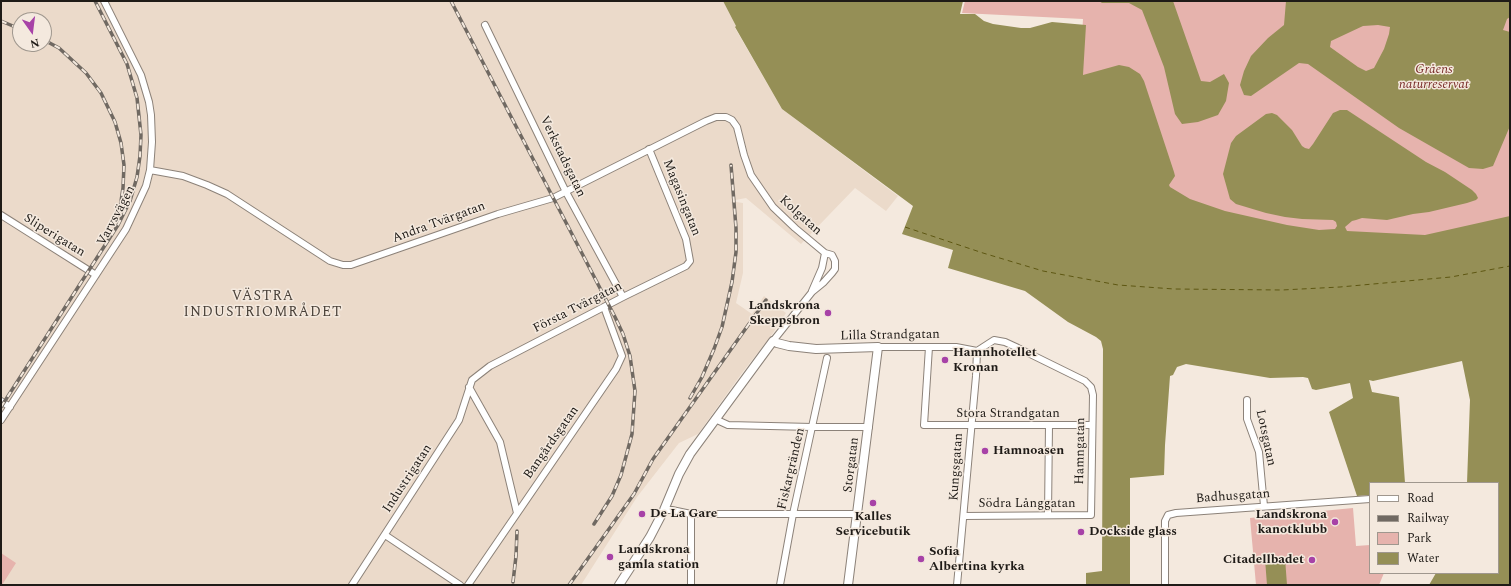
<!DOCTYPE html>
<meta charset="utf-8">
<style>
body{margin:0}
#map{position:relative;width:1511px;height:586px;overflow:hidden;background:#f4e9de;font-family:Spectral,serif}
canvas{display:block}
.frame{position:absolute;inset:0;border:2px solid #1f1b17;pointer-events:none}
.legend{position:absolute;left:1369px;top:482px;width:130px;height:92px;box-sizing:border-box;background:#f4e9de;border:1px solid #9f978e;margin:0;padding:5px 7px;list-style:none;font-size:12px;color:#1f1b17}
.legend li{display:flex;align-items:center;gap:8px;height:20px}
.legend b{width:20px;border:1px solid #9f978e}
.north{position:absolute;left:12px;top:12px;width:40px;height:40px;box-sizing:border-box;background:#f4e9de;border:1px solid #9f978e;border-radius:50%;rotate:166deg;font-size:11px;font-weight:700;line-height:16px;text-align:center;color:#1f1b17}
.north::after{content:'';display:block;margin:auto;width:14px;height:18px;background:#a742a7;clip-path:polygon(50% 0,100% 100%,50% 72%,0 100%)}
</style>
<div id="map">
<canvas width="1511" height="586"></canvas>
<div class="frame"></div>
<ul class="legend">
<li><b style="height:5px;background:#fff"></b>Road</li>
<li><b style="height:5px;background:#706962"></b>Railway</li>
<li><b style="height:11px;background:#e6b3ad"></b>Park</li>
<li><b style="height:11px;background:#958f56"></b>Water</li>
</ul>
<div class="north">N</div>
</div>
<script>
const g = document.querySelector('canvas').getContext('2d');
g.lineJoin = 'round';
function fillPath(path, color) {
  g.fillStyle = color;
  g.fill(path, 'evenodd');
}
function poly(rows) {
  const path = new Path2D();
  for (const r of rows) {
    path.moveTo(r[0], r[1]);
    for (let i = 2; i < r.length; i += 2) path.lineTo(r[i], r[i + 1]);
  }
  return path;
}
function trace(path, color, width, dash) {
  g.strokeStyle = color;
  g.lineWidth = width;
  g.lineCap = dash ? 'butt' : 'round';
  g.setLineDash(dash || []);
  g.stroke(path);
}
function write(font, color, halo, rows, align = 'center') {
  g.font = font + ' Spectral,serif';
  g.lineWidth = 3;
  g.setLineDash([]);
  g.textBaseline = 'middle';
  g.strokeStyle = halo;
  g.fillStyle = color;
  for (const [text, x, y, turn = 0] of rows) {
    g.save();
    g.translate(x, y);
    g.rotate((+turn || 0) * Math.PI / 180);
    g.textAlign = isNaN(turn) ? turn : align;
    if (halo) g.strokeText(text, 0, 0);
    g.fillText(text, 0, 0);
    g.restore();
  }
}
fillPath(poly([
 [1,1,723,1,736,26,735,28,782,109,898,196,886,211,855,188,801,244,746,198,730,201,743,203,743,273,736,303,752,314,764,296,786,313,773,333,742,373,698,434,679,443,637,497,581,585,1,585],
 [20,20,44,20,44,44,20,44]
]), '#ebdaca');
fillPath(poly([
 [965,1,1510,1,1510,224,1422,236,1347,232,1335,217,1339,227,1331,232,1273,225,1205,208,1165,186,1082,79,1081,53,1083,19,962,13],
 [1353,508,1356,546,1370,545,1370,573,1384,573,1379,585,1256,585,1250,518],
 [1,553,16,563,2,585,1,585]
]), '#e6b3ad');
fillPath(poly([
 [723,1,963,1,960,14,975,14,984,21,993,24,1021,28,1030,28,1052,22,1086,25,1083,75,1119,65,1129,67,1140,74,1144,81,1174,172,1175,176,1169,185,1170,187,1190,199,1225,211,1287,225,1319,230,1335,229,1337,226,1336,222,1333,220,1302,219,1285,217,1266,213,1236,204,1230,199,1223,174,1231,143,1236,136,1266,114,1272,113,1277,115,1292,130,1302,146,1305,148,1309,149,1313,144,1333,113,1340,110,1347,110,1426,162,1445,172,1472,190,1476,194,1478,198,1476,200,1467,203,1429,212,1413,214,1387,220,1362,218,1356,220,1352,221,1345,227,1347,231,1425,235,1510,216,1510,585,1429,585,1436,573,1498,573,1498,483,1467,483,1470,400,1462,361,1373,381,1369,380,1372,392,1399,397,1405,483,1370,483,1370,495,1357,496,1329,412,1353,398,1350,383,1316,390,1312,389,1308,378,1303,377,1270,378,1186,364,1177,367,1173,375,1170,376,1165,445,1164,475,1130,478,1130,585,1086,585,1086,573,1102,571,1103,349,1101,341,1096,337,1068,322,1025,291,948,268,953,250,902,234,913,206,782,109,735,27,736,26],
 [1099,1,1173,1,1201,81,1210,82,1224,74,1229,83,1226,101,1218,115,1198,122,1182,124,1175,114,1164,67,1142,10,1129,3,1102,3],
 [1286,1,1510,1,1510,17,1507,19,1503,30,1510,32,1510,126,1493,166,1483,169,1469,168,1399,128,1308,64,1299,63,1251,96,1244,95,1240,85,1244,71,1251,56,1268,38,1284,25],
 [1378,25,1390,27,1389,34,1384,49,1374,68,1366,71,1358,67,1330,47,1331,41,1363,26],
 [1285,558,1287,585,1267,585,1265,559]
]), '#958f56');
trace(poly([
 [905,227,983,253,1043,271,1118,285,1174,289,1282,290,1340,287,1451,277,1510,266]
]), '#5e5712', 1, [5, 4]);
const minor = poly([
 [485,25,566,192,623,297],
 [150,170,183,176,207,185,227,194,330,261,343,265,351,265,498,214,553,198,706,121,716,117,726,117,732,120,737,127,744,155,751,175,773,207,795,228,825,253,832,255,835,261,835,269,832,273,823,283,812,292,773,341],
 [1,215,96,275],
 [812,291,822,268,825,253],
 [878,347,956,347,977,351,994,340,1005,342,1018,348,1085,381,1091,387,1093,395,1091,515,964,516],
 [929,347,924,425,1092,425],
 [469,387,500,442,517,513],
 [1247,400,1247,419,1259,452,1264,506],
 [1,401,10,407],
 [715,419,728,425,812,427,869,427],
 [1,420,126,229,146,186,150,170,152,142,151,115,149,102,141,75,104,1],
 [664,510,672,510,691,514,857,514],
 [1048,515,1049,425],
 [385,535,460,585],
 [352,585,459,420,472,380,490,366,623,297,686,266,690,261,686,239,649,149],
 [468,585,616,369,622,356,604,307],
 [691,585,691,514],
 [780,585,793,514,827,358],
 [957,585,976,376,977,351],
 [1165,585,1165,521,1168,515,1176,513,1370,499]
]);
const tertiary = poly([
 [619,585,650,537,664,510,679,474,690,454,773,341,777,343,789,346,816,349,878,347,848,585]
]);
trace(minor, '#8c8279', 8);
trace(tertiary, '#8c8279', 10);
trace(minor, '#fff', 6);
trace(tertiary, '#fff', 8);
const rail = poly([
 [451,1,615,317,623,334,630,356,635,391,632,434,621,475,612,496,594,524],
 [1,21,20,29],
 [44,40,59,48,86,73,101,93,115,122,121,143,124,165,123,188,120,208,116,219],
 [690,398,702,377,714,349,722,327,732,282,736,252,736,228,731,165],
 [1,407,118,225,130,201,137,177,140,156,141,135,137,98,127,64,95,1],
 [513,582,516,556,517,531],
 [569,585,634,494,653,459,766,300]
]);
trace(rail, '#706962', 3.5);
trace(rail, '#f4e9de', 2, [6]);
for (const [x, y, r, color] of [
 [828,313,4,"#a742a7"],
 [945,360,4,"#a742a7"],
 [985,451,4,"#a742a7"],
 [873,503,4,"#a742a7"],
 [642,514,4,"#a742a7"],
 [1335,522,4,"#a742a7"],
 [1081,532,4,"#a742a7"],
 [610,557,4,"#a742a7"],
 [921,559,4,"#a742a7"],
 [1312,560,4,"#a742a7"]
]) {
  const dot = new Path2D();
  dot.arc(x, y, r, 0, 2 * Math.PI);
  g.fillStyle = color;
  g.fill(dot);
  trace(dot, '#f4e9de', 1.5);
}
write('italic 13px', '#792c29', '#f4e9de', [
 ["Gråens",1434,70],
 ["naturreservat",1434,85]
]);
write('13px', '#1f1b17', '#f4e9de', [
 ["Verkstadsgatan",562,157,64],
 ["Magasingatan",681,198,68],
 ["Varvsvägen",117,216,-62],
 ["Kolgatan",800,216,42],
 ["Andra Tvärgatan",439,223,-20],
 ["Sliperigatan",54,236,32],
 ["Första Tvärgatan",578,308,-27],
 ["Lilla Strandgatan",890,336,-1],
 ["Stora Strandgatan",1008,414],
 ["Lotsgatan",1265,438,78],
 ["Bangårdsgatan",552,443,-55],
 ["Hamngatan",1081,451,-89],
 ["Storgatan",852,465,-83],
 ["Kungsgatan",957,467,-86],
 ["Fiskargränden",792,469,-77],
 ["Industrigatan",408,479,-57],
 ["Badhusgatan",1233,497,-4],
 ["Södra Långgatan",1027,504]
]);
write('bold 13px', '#1f1b17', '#f4e9de', [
 ["Landskrona",820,306,"right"],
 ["Skeppsbron",820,321,"right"],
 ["Hamnhotellet",953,353],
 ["Kronan",953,368],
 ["Hamnoasen",993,451],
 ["De La Gare",650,514],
 ["Landskrona",1327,515,"right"],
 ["kanotklubb",1327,530,"right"],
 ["Kalles",873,517,"center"],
 ["Servicebutik",873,532,"center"],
 ["Dockside glass",1089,532],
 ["Landskrona",618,550],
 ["gamla station",618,565],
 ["Sofia",929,552],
 ["Albertina kyrka",929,567],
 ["Citadellbadet",1304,560,"right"]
], 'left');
g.letterSpacing = '1px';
write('14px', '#4a4139', '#f4e9de', [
 ["VÄSTRA",263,297],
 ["INDUSTRIOMRÅDET",263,313]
]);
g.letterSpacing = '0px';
</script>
